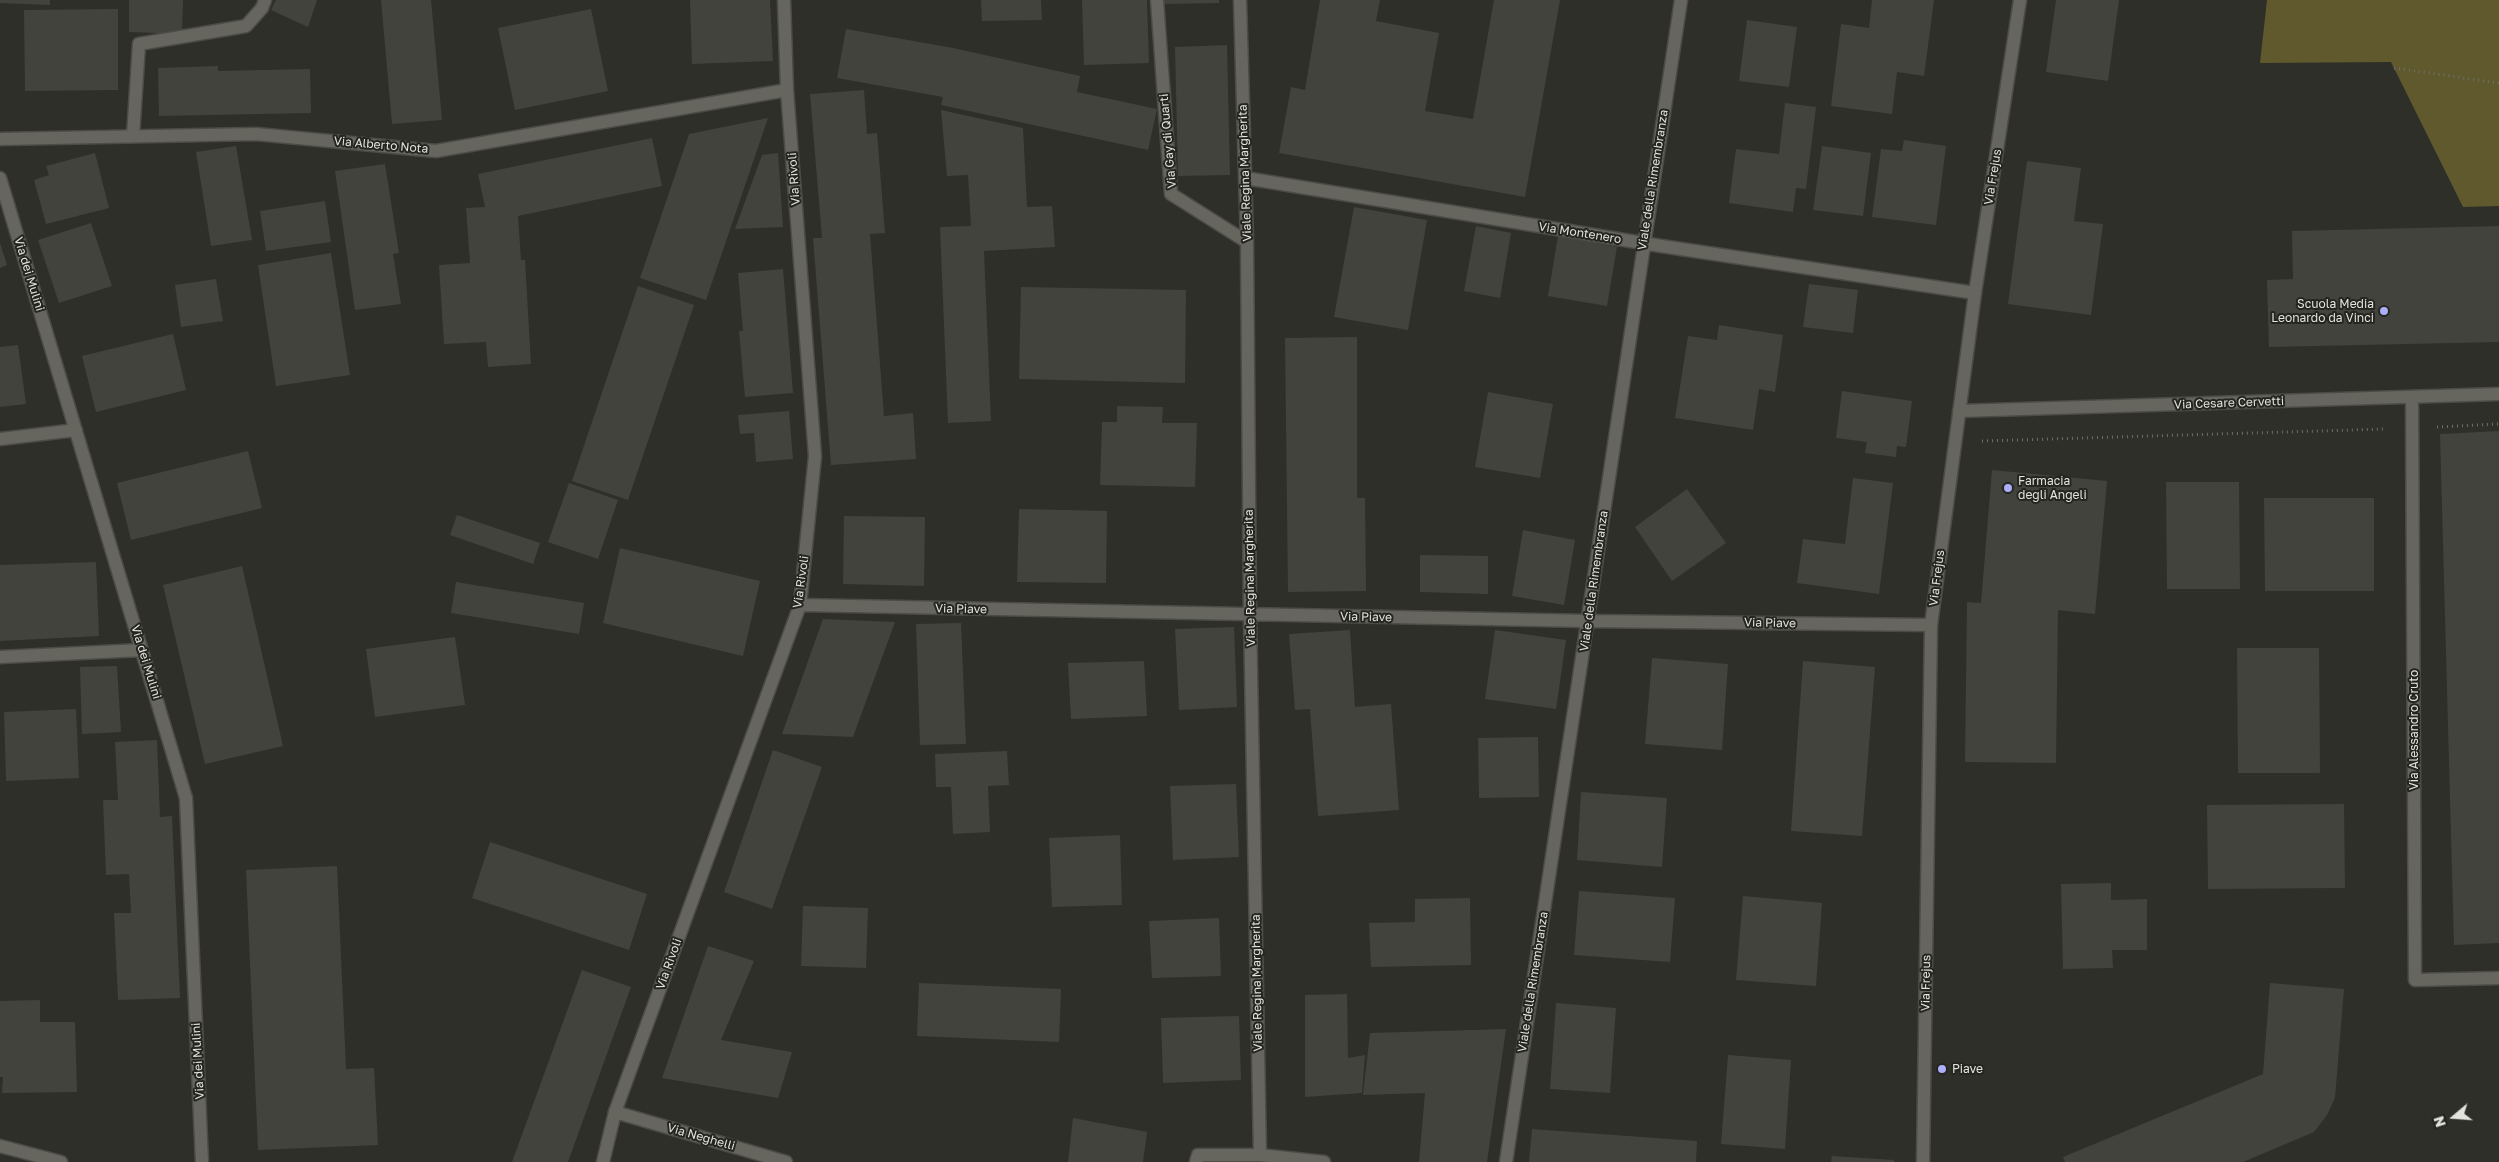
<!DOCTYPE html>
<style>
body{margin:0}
#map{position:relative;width:2499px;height:1162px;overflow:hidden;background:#2f2f29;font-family:"Golos Text",sans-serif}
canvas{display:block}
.north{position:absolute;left:2429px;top:1092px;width:50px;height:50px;-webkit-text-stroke:4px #25251f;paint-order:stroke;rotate:252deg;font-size:14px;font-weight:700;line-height:20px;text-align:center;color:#e2e2de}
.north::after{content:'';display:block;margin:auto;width:18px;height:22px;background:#e2e2de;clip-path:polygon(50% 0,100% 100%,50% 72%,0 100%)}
</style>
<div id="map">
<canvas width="2499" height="1162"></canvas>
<div class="north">N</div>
</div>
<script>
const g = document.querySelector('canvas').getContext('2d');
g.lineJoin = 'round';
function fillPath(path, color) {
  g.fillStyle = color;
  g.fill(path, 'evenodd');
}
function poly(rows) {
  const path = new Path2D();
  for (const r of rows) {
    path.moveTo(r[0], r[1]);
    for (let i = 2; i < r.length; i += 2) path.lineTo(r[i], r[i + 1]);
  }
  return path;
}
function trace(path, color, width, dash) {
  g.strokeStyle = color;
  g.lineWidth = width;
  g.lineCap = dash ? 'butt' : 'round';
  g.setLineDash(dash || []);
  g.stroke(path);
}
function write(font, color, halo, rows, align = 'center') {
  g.font = font + ' "Golos Text",sans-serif';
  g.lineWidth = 4;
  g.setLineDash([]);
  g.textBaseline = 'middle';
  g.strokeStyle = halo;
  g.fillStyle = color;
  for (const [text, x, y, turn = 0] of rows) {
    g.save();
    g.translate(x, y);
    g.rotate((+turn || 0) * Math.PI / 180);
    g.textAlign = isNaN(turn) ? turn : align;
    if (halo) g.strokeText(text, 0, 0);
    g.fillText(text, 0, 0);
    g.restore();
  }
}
fillPath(poly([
 [2267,0,2499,0,2499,206,2463,207,2391,62,2260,63]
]), '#5f592d');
fillPath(poly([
 [0,0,50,0,50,5,0,3],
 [129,0,183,0,182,34,129,32],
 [276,0,317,0,308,27,271,10],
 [381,0,431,0,442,120,392,124],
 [690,0,770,0,773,61,692,64],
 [981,0,1041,0,1042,20,982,21],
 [1082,0,1147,0,1149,63,1084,65],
 [1163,0,1219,0,1219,3,1163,4],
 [1320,0,1380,0,1376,21,1439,33,1425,111,1473,119,1494,0,1560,0,1525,197,1279,153,1291,87,1305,90],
 [1872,0,1934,0,1924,76,1897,72,1892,114,1831,106,1841,24,1869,28],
 [2056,0,2119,0,2108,81,2046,72],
 [118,9,118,90,25,91,24,10],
 [591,9,608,91,515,110,498,28],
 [1747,20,1797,27,1789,87,1739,81],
 [846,29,953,48,1080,76,1077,92,1157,109,1148,150,941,105,943,97,837,78],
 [1227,45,1230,175,1178,176,1175,47],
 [218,66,218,71,310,69,311,113,159,116,158,68],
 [864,90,867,134,877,133,885,233,870,234,884,416,913,413,916,459,831,465,813,238,822,238,810,94],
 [1785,103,1816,107,1806,189,1796,188,1793,212,1729,203,1736,149,1779,154],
 [941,110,1023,128,1027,207,1052,206,1055,247,984,251,991,421,948,423,940,227,971,226,968,175,947,176],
 [768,118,706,300,640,278,689,134],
 [652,138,662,186,518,216,521,260,525,260,531,364,488,367,486,342,444,344,439,265,470,263,466,208,485,207,478,174],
 [1904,140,1946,146,1936,225,1872,217,1881,149,1902,151],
 [236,146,252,240,211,246,196,152],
 [1822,146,1871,153,1863,216,1813,210],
 [95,153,109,208,46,224,34,180,49,175,46,166],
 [778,153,783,227,735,229,762,155],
 [2027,161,2081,168,2074,221,2103,224,2091,315,2008,304],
 [385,164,399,253,393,254,401,304,355,310,335,171],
 [325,201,331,242,266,251,260,211],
 [1354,207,1427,220,1408,330,1334,317],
 [91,223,112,286,59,303,38,240],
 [1476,226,1511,233,1500,298,1464,291],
 [2499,226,2499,342,2269,347,2267,280,2293,279,2292,231],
 [1558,236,1617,247,1607,306,1548,296],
 [0,243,7,265,0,268],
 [331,253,350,375,276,386,258,265],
 [783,269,793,393,745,397,739,331,743,331,738,273],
 [216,279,223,321,181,327,175,285],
 [1809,284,1858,290,1853,333,1803,327],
 [638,286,694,305,628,500,572,481],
 [1021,287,1186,290,1185,383,1019,379],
 [1719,325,1783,335,1775,392,1759,389,1753,430,1675,418,1688,336,1717,340],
 [173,334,186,390,96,412,82,356],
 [1357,337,1357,498,1365,498,1366,591,1288,592,1285,338],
 [18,345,26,404,0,407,0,347],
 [1842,391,1912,401,1906,447,1897,446,1896,457,1865,453,1867,442,1836,438],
 [1488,392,1553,404,1540,478,1475,467],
 [1117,406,1163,407,1162,423,1197,423,1195,487,1100,485,1102,422,1117,422],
 [789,411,793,459,756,462,754,433,740,434,738,415],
 [2499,431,2499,943,2454,945,2440,434],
 [248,451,262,508,131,540,117,483],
 [1992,470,2107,481,2095,614,2058,610,2056,763,1965,762,1967,602,1981,603],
 [1853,478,1893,483,1879,594,1797,583,1803,539,1845,544],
 [2166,482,2239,482,2240,589,2167,589],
 [569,483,618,500,598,559,548,542],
 [1687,489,1726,543,1672,581,1635,527],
 [2264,498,2374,498,2374,591,2265,591],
 [1019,509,1107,511,1106,583,1017,582],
 [457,515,540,543,533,564,450,535],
 [844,516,925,517,924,586,843,584],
 [1523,530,1575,540,1564,605,1512,596],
 [620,548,760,581,743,656,603,623],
 [1420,555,1488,556,1488,594,1420,592],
 [96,562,99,636,0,641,0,565],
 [242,566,283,746,205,764,163,585],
 [456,582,584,603,579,634,451,613],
 [823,619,895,622,853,737,782,734],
 [961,623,966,744,920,745,916,624],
 [1234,627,1237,707,1179,710,1175,629],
 [1350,630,1355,707,1391,704,1399,810,1318,816,1310,709,1295,710,1289,634],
 [1495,630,1566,640,1556,709,1485,699],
 [455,637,465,705,375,717,366,649],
 [2237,648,2319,648,2320,773,2238,773],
 [1652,658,1728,664,1722,750,1645,744],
 [1144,661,1147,716,1071,719,1068,663],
 [1803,661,1875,667,1862,836,1791,831],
 [117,666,121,732,82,734,80,667],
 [76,709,79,778,6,781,4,712],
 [1538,737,1539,797,1479,798,1478,738],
 [157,740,160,817,172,816,180,998,118,1000,114,913,131,913,129,874,106,875,103,800,118,800,115,742],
 [773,750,822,767,772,909,724,892],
 [1007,751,1009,785,988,786,990,832,953,834,951,787,936,787,935,754],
 [1236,784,1239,857,1173,860,1170,786],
 [1581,792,1667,798,1662,867,1577,860],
 [2344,804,2345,888,2208,889,2207,805],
 [1120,835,1122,905,1052,907,1049,838],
 [490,842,647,894,629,950,472,898],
 [337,866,346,1069,374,1068,378,1145,258,1150,246,870],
 [2111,883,2111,900,2147,899,2147,950,2112,950,2113,968,2063,969,2061,884],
 [1579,891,1675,898,1670,962,1574,955],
 [1743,896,1822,903,1816,986,1736,980],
 [1470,898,1471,965,1371,967,1369,923,1415,922,1415,899],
 [803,906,868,908,866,968,801,966],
 [1219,918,1221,976,1152,978,1149,921],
 [708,946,754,961,721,1040,792,1052,778,1098,662,1078],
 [582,970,631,987,568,1162,512,1162],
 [919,983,1061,989,1059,1042,917,1036],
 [2270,983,2344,989,2335,1098,2327,1115,2314,1132,2243,1162,2065,1162,2063,1157,2263,1074],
 [1347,994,1348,1058,1365,1055,1362,1093,1305,1097,1305,995],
 [40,1000,40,1022,75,1022,77,1092,2,1093,3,1077,0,1077,0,1001],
 [1556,1003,1616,1008,1610,1093,1550,1089],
 [1239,1016,1241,1080,1163,1083,1161,1018],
 [1506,1029,1487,1162,1419,1162,1425,1093,1363,1095,1370,1033],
 [1728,1055,1791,1060,1785,1149,1721,1144],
 [1073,1118,1147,1132,1143,1162,1068,1162],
 [1532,1129,1697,1141,1696,1162,1529,1162],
 [1832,1156,1894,1160,1894,1162,1831,1162]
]), '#43433d');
const lane = poly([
 [133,136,139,44,246,26,262,8,265,0]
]);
const street = poly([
 [1157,0,1171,194,1247,242],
 [1240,0,1247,242,1250,615,1260,1155],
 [0,139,256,134,436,151,787,90],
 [0,178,186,798,202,1162],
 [1245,178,1661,246,1975,293],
 [2412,397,2415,980,2499,978],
 [1959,411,2499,394],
 [0,439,76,430],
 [800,605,1588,621,1931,625],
 [0,657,142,650],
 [615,1112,800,605,815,456,787,90,784,0],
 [1196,1162,1198,1155,1260,1155,1324,1162],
 [1506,1162,1681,0]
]);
const secondary = poly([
 [0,1146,61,1162],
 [603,1162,615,1112,786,1162],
 [1923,1162,1931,625,1975,293,2020,0]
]);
trace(lane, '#4c4c47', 15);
trace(street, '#4c4c47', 15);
trace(secondary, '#4c4c47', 15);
trace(poly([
 [2394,68,2499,83],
 [2437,427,2499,424],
 [1982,441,2386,429]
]), '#6e6e69', 3, [1, 4]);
trace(lane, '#66655e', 12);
trace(street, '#66655e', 12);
trace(secondary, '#66655e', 12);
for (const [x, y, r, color] of [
 [2384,311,5,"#adaffb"],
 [2008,488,5,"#adaffb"],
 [1942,1069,5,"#adaffb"]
]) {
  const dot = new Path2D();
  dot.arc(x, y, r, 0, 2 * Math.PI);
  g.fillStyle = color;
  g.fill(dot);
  trace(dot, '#25251f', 2);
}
write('12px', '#e2e2de', '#25251f', [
 ["Via Gay di Quarti",1168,141,-95],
 ["Via Alberto Nota",381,145,5],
 ["Viale Regina Margherita",1245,173,-92],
 ["Via Frejus",1993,177,-81],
 ["Via Rivoli",794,179,-94],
 ["Viale della Rimembranza",1653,180,-81],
 ["Via Montenero",1580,233,9],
 ["Via dei Mulini",29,274,73],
 ["Via Cesare Cervetti",2229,403,-2],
 ["Viale Regina Margherita",1250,578,-91],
 ["Via Frejus",1937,578,-83],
 ["Viale della Rimembranza",1594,581,-82],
 ["Via Rivoli",801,582,-82],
 ["Via Piave",961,609,1],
 ["Via Piave",1366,617,1],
 ["Via Piave",1770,623,1],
 ["Via dei Mulini",146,662,73],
 ["Via Alessandro Cruto",2414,730,-90],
 ["Via Rivoli",669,964,-70],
 ["Viale della Rimembranza",1533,982,-81],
 ["Viale Regina Margherita",1257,983,-91],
 ["Via Frejus",1926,983,-89],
 ["Via dei Mulini",198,1061,-93],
 ["Via Neghelli",701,1137,16]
]);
write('12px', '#e2e2de', '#25251f', [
 ["Scuola Media",2374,304,"right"],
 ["Leonardo da Vinci",2374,318,"right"],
 ["Farmacia",2018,481],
 ["degli Angeli",2018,495],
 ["Piave",1952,1069]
], 'left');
</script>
